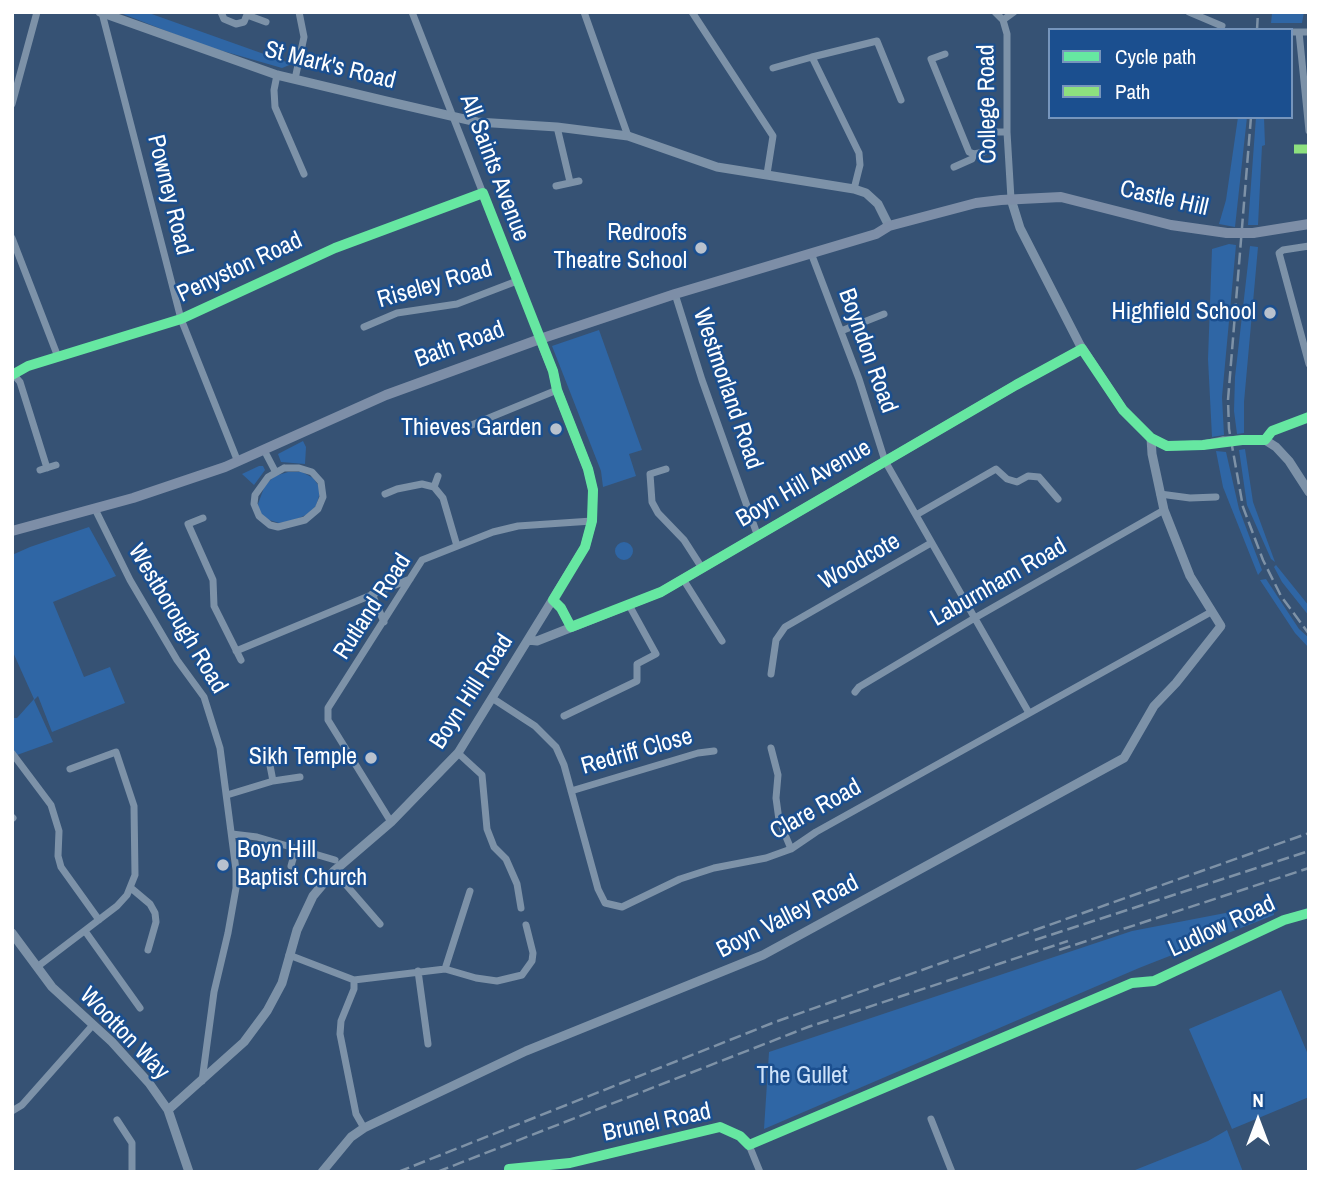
<!DOCTYPE html>
<style>
body{margin:0}
#map{position:relative;width:1321px;height:1184px;overflow:hidden;background:#365274;font-family:"Archivo Narrow",sans-serif}
canvas{display:block}
.frame{position:absolute;inset:0;border:14px solid #fff;pointer-events:none}
.legend{position:absolute;left:1048px;top:28px;width:245px;height:91px;box-sizing:border-box;background:#1b4f8f;border:2px solid #7695bc;margin:0;padding:9px 12px;list-style:none;font-size:21px;color:#fff}
.legend li{display:flex;align-items:center;gap:14px;height:35px}
.legend b{width:35px;border:2px solid #7695bc}
.north{position:absolute;left:1223px;top:1086px;width:70px;height:70px;-webkit-text-stroke:5px #1b4f8f;paint-order:stroke;rotate:0deg;font-size:19px;font-weight:700;line-height:28px;text-align:center;color:#fff}
.north::after{content:'';display:block;margin:auto;width:24px;height:32px;background:#fff;clip-path:polygon(50% 0,100% 100%,50% 72%,0 100%)}
</style>
<div id="map">
<canvas width="1321" height="1184"></canvas>
<div class="frame"></div>
<ul class="legend">
<li><b style="height:9px;background:#66e7a1"></b>Cycle path</li>
<li><b style="height:9px;background:#8de07e"></b>Path</li>
</ul>
<div class="north">N</div>
</div>
<script>
const g = document.querySelector('canvas').getContext('2d');
g.lineJoin = 'round';
function fillPath(path, color) {
  g.fillStyle = color;
  g.fill(path, 'evenodd');
}
function poly(rows) {
  const path = new Path2D();
  for (const r of rows) {
    if (r.length === 3) {
      path.moveTo(r[0] + r[2], r[1]);
      path.arc(r[0], r[1], r[2], 0, 2 * Math.PI);
      continue;
    }
    path.moveTo(r[0], r[1]);
    for (let i = 2; i < r.length; i += 2) path.lineTo(r[i], r[i + 1]);
  }
  return path;
}
function trace(path, color, width, dash) {
  g.strokeStyle = color;
  g.lineWidth = width;
  g.lineCap = dash ? 'butt' : 'round';
  g.setLineDash(dash || []);
  g.stroke(path);
}
function write(font, color, halo, rows, align = 'center') {
  g.font = font + ' "Archivo Narrow",sans-serif';
  g.lineWidth = 5;
  g.setLineDash([]);
  g.textBaseline = 'middle';
  g.strokeStyle = halo;
  g.fillStyle = color;
  for (const [text, x, y, turn = 0] of rows) {
    g.save();
    g.translate(x, y);
    g.rotate((+turn || 0) * Math.PI / 180);
    g.textAlign = isNaN(turn) ? turn : align;
    if (halo) g.strokeText(text, 0, 0);
    g.fillText(text, 0, 0);
    g.restore();
  }
}
fillPath(poly([
 [118,12,146,12,292,64,282,68,202,45],
 [1304,12,1302,23,1271,23,1272,13],
 [1238,117,1247,117,1235,227,1219,224,1226,200],
 [1256,117,1264,117,1265,145,1262,146,1258,225,1248,225],
 [1229,244,1236,245,1222,397,1224,435,1212,437,1208,359,1212,249],
 [1250,246,1258,247,1244,402,1244,433,1237,434,1234,411,1235,377],
 [599,330,642,450,629,454,636,476,603,487,601,471,552,346],
 [303,441,306,447,305,464,281,462,278,454],
 [1245,449,1253,502,1275,562,1271,559,1247,505,1239,450],
 [1216,451,1226,452,1239,509,1262,570,1258,575,1223,487],
 [259,466,263,466,265,470,254,485,242,474],
 [288,472,302,472,313,478,319,486,319,496,316,506,306,515,292,521,279,523,266,519,260,513,258,504,265,485,275,476],
 [89,527,116,576,53,602,84,677,110,667,125,703,52,732,38,696,34,700,53,742,17,755,12,748,12,718,17,718,34,699,12,650,12,555,30,547],
 [624,551,9],
 [1276,565,1309,606,1309,616,1282,582,1274,567],
 [1266,579,1299,629,1309,638,1309,648,1295,633,1260,580],
 [1271,900,1274,915,1139,968,764,1129,769,1052,1132,931,1241,910],
 [1281,990,1309,1057,1309,1097,1232,1129,1189,1029],
 [1227,1130,1243,1172,1130,1172,1208,1141]
]), '#2f66a5');
trace(poly([
 [221,12,224,19,236,24,244,22,248,12],
 [412,12,540,339],
 [584,12,628,136],
 [692,12,773,136,767,174],
 [995,12,1003,20,1007,34,1007,132,1011,199],
 [1189,12,1222,26],
 [102,13,181,319,238,462],
 [247,15,266,22],
 [1003,20,1014,12],
 [1291,32,1309,32],
 [1299,32,1309,131],
 [945,54,931,59,969,152,974,154,984,152,994,132,1007,132],
 [773,68,812,57],
 [277,75,274,90,275,107,304,174],
 [295,79,304,37,299,12],
 [12,104,37,12],
 [557,127,570,182],
 [954,167,972,159,974,154],
 [556,186,579,181],
 [854,189,860,165,859,153,812,57,877,41,901,100],
 [12,238,58,357],
 [1309,246,1283,250,1279,253,1309,364],
 [811,253,859,379,885,461,1029,713],
 [675,294,702,380,757,534],
 [364,327,397,313,457,304,517,281],
 [841,331,884,314],
 [13,374,20,382,47,468],
 [12,375,28,366,181,319,335,248,483,193],
 [457,431,557,390],
 [1265,440,1272,431,1309,417],
 [264,450,275,471],
 [284,468,299,468,312,472,321,482,323,497,318,509,305,520,278,527,270,525,259,516,254,504,255,495,268,477,284,468],
 [666,469,650,474,652,502,658,513,684,540,702,568],
 [40,470,56,465],
 [434,487,438,476],
 [385,494,397,489,422,484,434,487,443,498,457,546],
 [1160,494,1190,498,1216,497],
 [95,509,130,580,177,660,204,697,220,748,236,870,236,888,228,933,214,992,202,1081],
 [916,515,996,469,1007,479,1017,482,1028,476,1039,477,1058,499],
 [203,518,188,524,213,580,214,606,241,660],
 [683,579,722,641],
 [372,594,384,622],
 [236,651,410,579],
 [771,674,776,640,785,627,931,543],
 [855,692,859,687,973,619,1164,510],
 [492,698,535,726,556,747,564,765,598,889,605,903,622,907,680,879,714,868,766,858,791,849,816,832,1211,612],
 [564,716,637,681,637,664,656,654,629,605],
 [771,748,778,775,776,798,779,820,791,849],
 [267,750,273,781],
 [12,753,51,805,59,831,58,856,61,867,99,920],
 [458,753,482,775,487,829,494,847,506,859,517,884,521,908],
 [571,791,698,753,714,751],
 [227,795,273,781,300,777],
 [12,817,13,818],
 [391,822,328,720,328,708,422,560,493,532,518,526,592,521],
 [232,834,257,837,335,860],
 [291,866,296,848],
 [334,871,380,924],
 [131,888,150,904,155,913,156,922,148,950],
 [85,931,140,1008],
 [289,955,354,980,445,969,476,978,497,981,522,975,532,961,533,953,526,925],
 [37,967,117,906,127,895,135,875,134,806,116,752,70,769],
 [445,969,470,891],
 [418,971,428,1044],
 [354,980,354,989,341,1021,340,1034,356,1114,364,1128],
 [1154,981,1284,920,1309,913],
 [12,1111,22,1105,92,1026],
 [931,1119,952,1172],
 [117,1120,132,1143,132,1172],
 [570,1163,720,1127,740,1136,749,1145,760,1172]
]), '#7d92a8', 7);
trace(poly([
 [100,12,277,75,386,101,477,122,557,127,628,136,717,167,854,189,866,193,878,204,889,226],
 [1011,199,1020,228,1080,345,1123,410,1151,438,1167,446,1203,445,1223,441],
 [1242,440,1265,440,1276,447,1289,461,1309,492],
 [553,600,561,608,571,627],
 [528,640,537,641,661,592,1016,385,1082,349],
 [12,933,52,987,112,1042,149,1083,168,1110,189,1172],
 [168,1110,244,1042,267,1011,282,983,297,930,313,896,334,871,391,822,458,753,585,547,592,521,593,490,588,469,557,390,553,371,540,339],
 [322,1172,351,1137,364,1128,526,1051,763,955,1124,758,1154,706,1176,683,1221,626,1190,576,1164,510,1152,454,1151,438]
]), '#7d92a8', 9);
trace(poly([
 [1253,233,1309,224],
 [12,531,133,498,225,467,386,395,540,339,675,294,876,234,889,226,976,203,1001,200,1061,197,1171,225,1227,233]
]), '#7d8ea7', 10);
trace(poly([
 [1257,30,1258,12],
 [1251,117,1228,400,1229,429,1243,507,1263,560,1281,596,1309,634],
 [1035,940,1309,851],
 [1059,950,1309,868],
 [398,1172,775,1022,1309,833],
 [437,1172,808,1027,1068,941]
]), '#7e92a7', 2.5, [12, 5]);
trace(poly([
 [1223,441,1242,440]
]), '#7d92a8', 9);
trace(poly([
 [1227,233,1253,233]
]), '#7d8ea7', 10);
trace(poly([
 [1294,149,1309,149]
]), '#8de07e', 9, [18, 9]);
trace(poly([
 [12,375,28,366,181,319,335,248,483,193,553,371,557,390,588,469,593,490,592,521,585,547,553,600,561,608,571,627,661,592,1016,385,1082,349,1123,410,1151,438,1167,446,1203,445,1242,440,1265,440,1272,431,1309,417],
 [509,1172,509,1169,570,1163,720,1127,740,1136,749,1145,1132,983,1154,981,1284,920,1309,913]
]), '#66e7a1', 10);
for (const [x, y, r, color] of [
 [701,248,7,"#b9c2ce"],
 [1270,313,7,"#b9c2ce"],
 [556,429,7,"#b9c2ce"],
 [371,758,7,"#b9c2ce"],
 [223,865,7,"#b9c2ce"]
]) {
  const dot = new Path2D();
  dot.arc(x, y, r, 0, 2 * Math.PI);
  g.fillStyle = color;
  g.fill(dot);
  trace(dot, '#1b4f8f', 2.5);
}
write('24px', '#fff', '#1b4f8f', [
 ["St Mark's Road",330,66,14],
 ["College Road",988,104,-91],
 ["All Saints Avenue",494,168,69],
 ["Powney Road",169,195,76],
 ["Castle Hill",1164,199,13],
 ["Penyston Road",240,268,-25],
 ["Riseley Road",435,285,-16],
 ["Bath Road",460,345,-20],
 ["Boyndon Road",867,351,70],
 ["Westmorland Road",727,389,71],
 ["Boyn Hill Avenue",804,484,-30],
 ["Woodcote",860,562,-30],
 ["Laburnham Road",999,583,-30],
 ["Rutland Road",373,607,-57],
 ["Westborough Road",177,619,59],
 ["Boyn Hill Road",472,692,-57],
 ["Redriff Close",637,752,-16],
 ["Clare Road",816,810,-29],
 ["Boyn Valley Road",788,917,-27],
 ["Ludlow Road",1222,927,-25],
 ["Wootton Way",124,1034,46],
 ["Brunel Road",657,1123,-12]
]);
write('24px', '#fff', '#1b4f8f', [
 ["Redroofs",687,234],
 ["Theatre School",687,262],
 ["Highfield School",1256,313],
 ["Thieves Garden",542,429],
 ["Sikh Temple",357,758],
 ["Boyn Hill",237,851,"left"],
 ["Baptist Church",237,879,"left"]
], 'right');
write('24px', '#cfe3fa', '#1b4f8f', [
 ["The Gullet",802,1077]
]);
</script>
